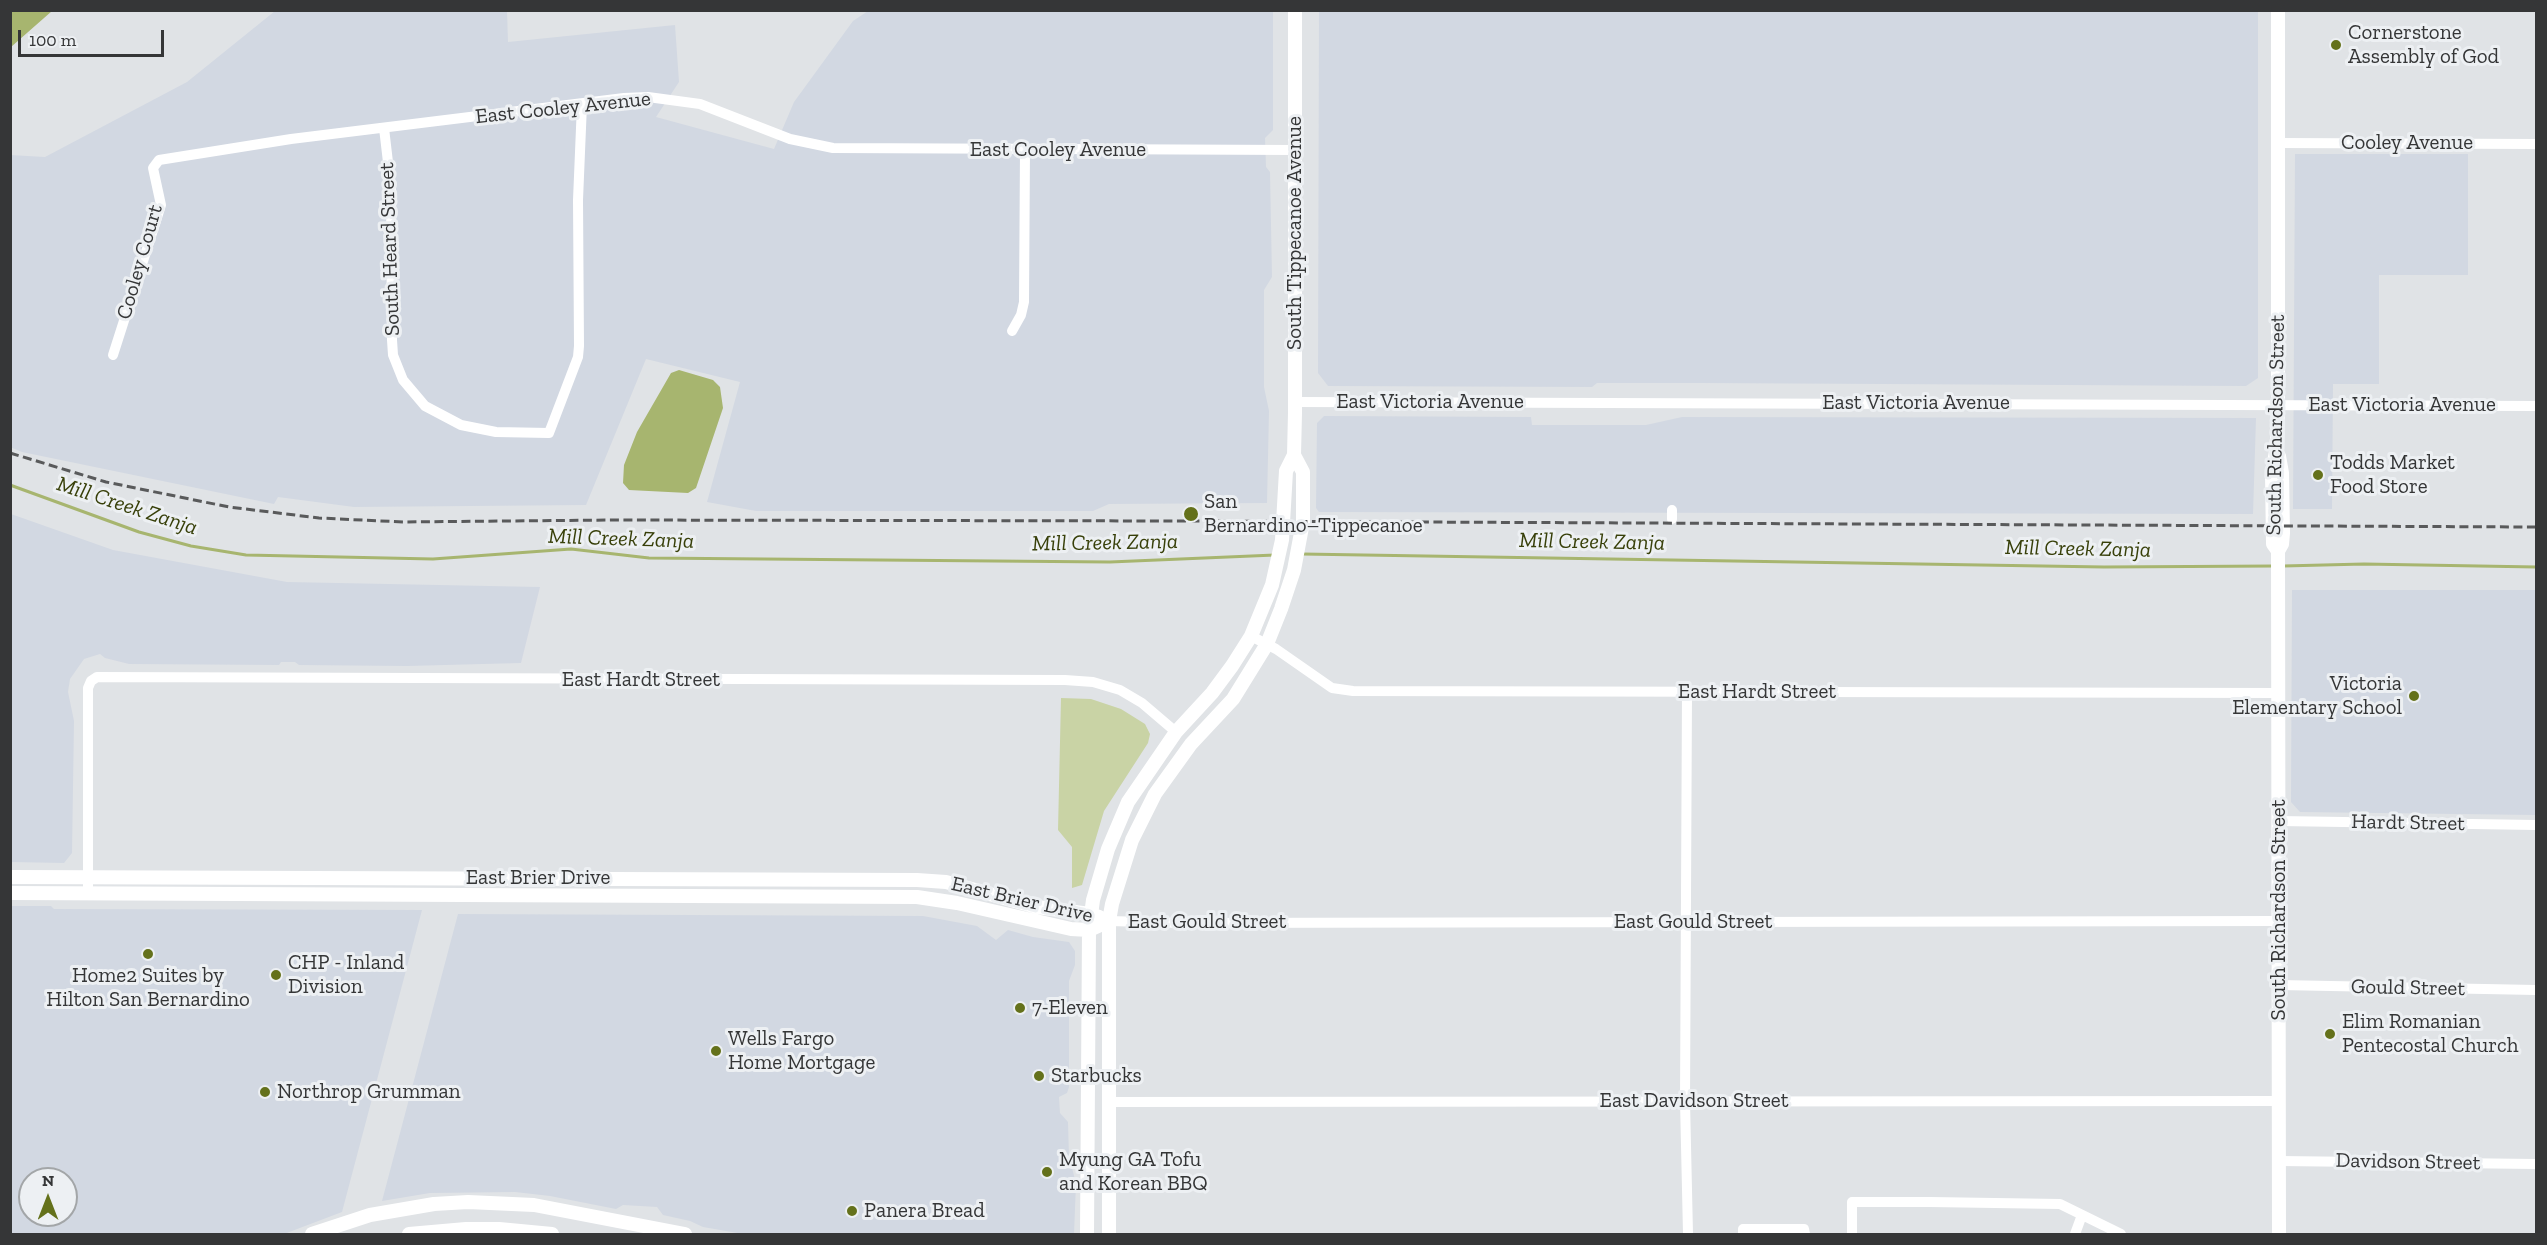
<!DOCTYPE html>
<meta charset="utf-8">
<style>
body{margin:0}
#map{position:relative;width:2547px;height:1245px;overflow:hidden;background:#e0e3e6;font-family:"Zilla Slab",serif}
canvas{display:block}
.frame{position:absolute;inset:0;border:12px solid #353637;pointer-events:none}
.north{position:absolute;left:18px;top:1167px;width:60px;height:60px;box-sizing:border-box;background:#edf0f3;border:2px solid #a3a6a8;border-radius:50%;rotate:0deg;font-size:16px;font-weight:700;line-height:24px;text-align:center;color:#353637}
.north::after{content:'';display:block;margin:auto;width:21px;height:27px;background:#64711b;clip-path:polygon(50% 0,100% 100%,50% 72%,0 100%)}
.scale{position:absolute;left:18px;top:30px;width:146px;height:27px;box-sizing:border-box;border:3px solid #353637;border-top:0;padding-left:8px;font-size:18px;line-height:21px;white-space:nowrap;color:#353637;-webkit-text-stroke:4px #edf0f3;paint-order:stroke}
</style>
<div id="map">
<canvas width="2547" height="1245"></canvas>
<div class="frame"></div>
<div class="north">N</div>
<div class="scale">100 m</div>
</div>
<script>
const g = document.querySelector('canvas').getContext('2d');
g.lineJoin = 'round';
function fillPath(path, color) {
  g.fillStyle = color;
  g.fill(path, 'evenodd');
}
function poly(rows) {
  const path = new Path2D();
  for (const r of rows) {
    path.moveTo(r[0], r[1]);
    for (let i = 2; i < r.length; i += 2) path.lineTo(r[i], r[i + 1]);
  }
  return path;
}
function trace(path, color, width, dash) {
  g.strokeStyle = color;
  g.lineWidth = width;
  g.lineCap = dash ? 'butt' : 'round';
  g.setLineDash(dash || []);
  g.stroke(path);
}
function write(font, color, halo, rows, align = 'center') {
  g.font = font + ' "Zilla Slab",serif';
  g.lineWidth = 6;
  g.setLineDash([]);
  g.textBaseline = 'middle';
  g.strokeStyle = halo;
  g.fillStyle = color;
  for (const [text, x, y, turn = 0] of rows) {
    g.save();
    g.translate(x, y);
    g.rotate((+turn || 0) * Math.PI / 180);
    g.textAlign = isNaN(turn) ? turn : align;
    if (halo) g.strokeText(text, 0, 0);
    g.fillText(text, 0, 0);
    g.restore();
  }
}
fillPath(poly([
 [275,11,507,11,508,42,675,25,679,82,656,117,774,149,794,102,853,21,868,11,1273,11,1273,130,1265,138,1266,167,1270,172,1272,277,1264,290,1264,387,1269,411,1267,503,1109,504,1093,511,756,511,707,502,740,382,646,359,586,505,354,507,278,497,274,504,22,452,10,447,10,155,45,157,187,82],
 [1319,11,2258,11,2258,378,2246,386,1702,383,1597,383,1592,387,1328,386,1318,373],
 [2295,154,2468,154,2468,275,2379,275,2379,384,2333,384,2332,509,2293,509],
 [1324,416,1531,417,1532,425,1646,425,1682,417,2256,418,2253,514,1319,512,1316,508,1317,423],
 [11,514,113,550,287,582,540,587,521,663,407,666,299,665,295,662,281,662,279,665,129,664,105,658,100,654,84,659,70,679,68,692,74,721,72,853,64,863,11,862],
 [2292,590,2536,590,2536,815,2300,812,2291,802],
 [11,906,51,906,54,909,422,910,342,1212,284,1234,11,1234],
 [30,1179,66,1179,66,1215,30,1215],
 [458,914,923,916,977,926,996,940,1008,930,1033,937,1069,942,1075,951,1075,965,1069,981,1069,1087,1067,1093,1059,1097,1060,1113,1068,1122,1069,1157,1076,1183,1074,1234,743,1234,703,1227,690,1221,663,1215,657,1207,623,1205,616,1209,550,1196,515,1192,430,1193,382,1201]
]), '#d2d8e2');
fillPath(poly([
 [1061,698,1091,699,1121,709,1145,724,1150,734,1148,743,1104,811,1082,885,1072,888,1072,847,1058,830]
]), '#c9d3a5');
fillPath(poly([
 [11,10,52,10,52,11,11,47],
 [679,370,713,380,720,387,723,408,696,488,688,493,629,490,623,483,624,465,637,432,671,373]
]), '#a7b56f');
trace(poly([
 [10,485,139,532,191,546,246,555,433,559,571,549,649,558,1110,562,1275,555],
 [1302,554,2104,567,2274,566],
 [2283,566,2364,564,2536,567]
]), '#a7b56f', 3);
trace(poly([
 [384,128,391,188,392,340,393,355,403,380,425,406,461,425,496,432,549,433,578,357,579,346,578,200,582,104],
 [2278,143,2536,144],
 [1012,331,1021,315,1024,302,1025,150],
 [113,355,161,205,153,168,159,160,291,139,624,98,648,97,700,104,790,139,833,148,1296,150],
 [1296,402,2536,406],
 [1672,519,1672,510],
 [1251,636,1276,649,1332,688,1353,691,2278,693],
 [1687,692,1685,1101,1688,1234],
 [2279,821,2536,825],
 [88,893,88,688,91,681,97,677,1065,680,1093,682,1120,690,1142,703,1176,732],
 [1109,921,1181,923,2278,921],
 [2279,985,2536,990],
 [1109,1102,2279,1101],
 [2279,1161,2536,1164],
 [1743,1234,1743,1229,1804,1229,1805,1234],
 [1852,1234,1852,1202,1930,1202,2060,1204,2121,1234],
 [2075,1234,2082,1215]
]), '#fff', 10);
trace(poly([
 [2278,10,2278,405,2277,446,2272,473,2273,544,2278,551,2279,1234],
 [2278,551,2282,544,2283,533,2282,473,2279,456],
 [10,877,917,880,946,882,1037,907,1090,914,1099,917],
 [10,893,917,897,957,903,1071,929,1089,930,1109,921],
 [312,1234,370,1215,434,1204,468,1202,534,1205,685,1234],
 [409,1234,466,1229,499,1229,552,1234],
 [1087,1234,1089,930,1093,900,1108,849,1128,802,1176,732,1212,693,1232,666,1251,636,1272,585,1282,540,1286,471,1294,455,1295,413,1295,10],
 [1109,1234,1109,921,1112,904,1132,840,1155,794,1191,744,1233,699,1267,644,1281,609,1294,570,1303,522,1303,472,1294,455]
]), '#fff', 14);
trace(poly([
 [10,453,106,482,229,507,319,518,403,522,610,520,1191,521,2536,527]
]), '#595a5b', 3, [9, 4.5]);
for (const [x, y, r, color] of [
 [2336,45,6,"#64711b"],
 [2318,475,6,"#64711b"],
 [1191,514,8,"#64711b"],
 [2414,696,6,"#64711b"],
 [148,954,6,"#64711b"],
 [276,975,6,"#64711b"],
 [1020,1008,6,"#64711b"],
 [2330,1034,6,"#64711b"],
 [716,1051,6,"#64711b"],
 [1039,1076,6,"#64711b"],
 [265,1092,6,"#64711b"],
 [1047,1172,6,"#64711b"],
 [852,1211,6,"#64711b"]
]) {
  const dot = new Path2D();
  dot.arc(x, y, r, 0, 2 * Math.PI);
  g.fillStyle = color;
  g.fill(dot);
  trace(dot, '#edf0f3', 2);
}
write('21px', '#353637', '#edf0f3', [
 ["Cornerstone",2348,33],
 ["Assembly of God",2348,57],
 ["Todds Market",2330,463],
 ["Food Store",2330,487],
 ["San",1204,502],
 ["Bernardino–Tippecanoe",1204,526],
 ["Victoria",2402,684,"right"],
 ["Elementary School",2402,708,"right"],
 ["CHP - Inland",288,963],
 ["Division",288,987],
 ["Home2 Suites by",148,976,"center"],
 ["Hilton San Bernardino",148,1000,"center"],
 ["7-Eleven",1032,1008],
 ["Elim Romanian",2342,1022],
 ["Pentecostal Church",2342,1046],
 ["Wells Fargo",728,1039],
 ["Home Mortgage",728,1063],
 ["Starbucks",1051,1076],
 ["Northrop Grumman",277,1092],
 ["Myung GA Tofu",1059,1160],
 ["and Korean BBQ",1059,1184],
 ["Panera Bread",864,1211]
], 'left');
write('21px', '#353637', '#edf0f3', [
 ["East Cooley Avenue",563,108,-6],
 ["Cooley Avenue",2407,143],
 ["East Cooley Avenue",1058,150],
 ["South Tippecanoe Avenue",1295,233,-90],
 ["South Heard Street",390,249,-92],
 ["Cooley Court",140,262,-74],
 ["East Victoria Avenue",1430,402],
 ["East Victoria Avenue",1916,403],
 ["East Victoria Avenue",2402,405],
 ["South Richardson Street",2276,425,-89],
 ["East Hardt Street",641,680],
 ["East Hardt Street",1757,692],
 ["Hardt Street",2408,823,1],
 ["East Brier Drive",538,878],
 ["East Brier Drive",1022,900,13],
 ["South Richardson Street",2279,910,-90],
 ["East Gould Street",1207,922],
 ["East Gould Street",1693,922],
 ["Gould Street",2408,988,1],
 ["East Davidson Street",1694,1101],
 ["Davidson Street",2408,1162,1]
]);
write('italic 22px', '#38400a', '#edf0f3', [
 ["Mill Creek Zanja",127,506,18],
 ["Mill Creek Zanja",621,539,2],
 ["Mill Creek Zanja",1592,542,1],
 ["Mill Creek Zanja",1105,543,-1],
 ["Mill Creek Zanja",2078,549,1]
]);
</script>
